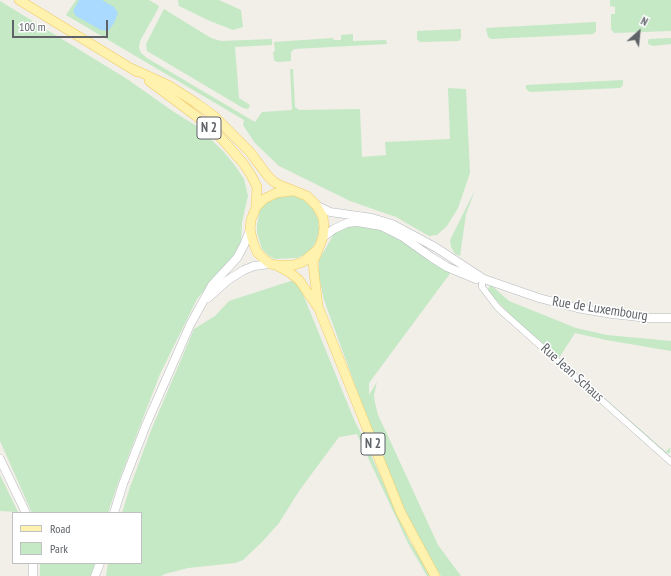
<!DOCTYPE html>
<style>
body{margin:0}
#map{position:relative;width:671px;height:576px;overflow:hidden;background:#f1efe8;font-family:"PT Sans Narrow",sans-serif}
canvas{display:block}
.legend{position:absolute;left:12px;top:512px;width:130px;height:52px;box-sizing:border-box;background:#fff;border:1px solid #bfc1c3;margin:0;padding:5px 7px;list-style:none;font-size:12px;color:#5f6368}
.legend li{display:flex;align-items:center;gap:8px;height:20px}
.legend b{width:20px;border:1px solid #bfc1c3}
.north{position:absolute;left:619px;top:12px;width:40px;height:40px;-webkit-text-stroke:3px #fff;paint-order:stroke;rotate:27deg;font-size:11px;font-weight:700;line-height:16px;text-align:center;color:#5f6368}
.north::after{content:'';display:block;margin:auto;width:14px;height:18px;background:#5f6368;clip-path:polygon(50% 0,100% 100%,50% 72%,0 100%)}
.scale{position:absolute;left:12px;top:20px;width:96px;height:18px;box-sizing:border-box;border:2px solid #5f6368;border-top:0;padding-left:5px;font-size:12px;line-height:14px;white-space:nowrap;color:#5f6368;-webkit-text-stroke:3px #fff;paint-order:stroke}
</style>
<div id="map">
<canvas width="671" height="576"></canvas>
<ul class="legend">
<li><b style="height:5px;background:#fff2af"></b>Road</li>
<li><b style="height:11px;background:#c5e8c5"></b>Park</li>
</ul>
<div class="north">N</div>
<div class="scale">100 m</div>
</div>
<script>
const g = document.querySelector('canvas').getContext('2d');
g.lineJoin = 'round';
function fillPath(path, color) {
  g.fillStyle = color;
  g.fill(path, 'evenodd');
}
function poly(rows) {
  const path = new Path2D();
  for (const r of rows) {
    path.moveTo(r[0], r[1]);
    for (let i = 2; i < r.length; i += 2) path.lineTo(r[i], r[i + 1]);
  }
  return path;
}
function trace(path, color, width, dash) {
  g.strokeStyle = color;
  g.lineWidth = width;
  g.lineCap = dash ? 'butt' : 'round';
  g.setLineDash(dash || []);
  g.stroke(path);
}
function write(font, color, halo, rows, align = 'center') {
  g.font = font + ' "PT Sans Narrow",sans-serif';
  g.lineWidth = 3;
  g.setLineDash([]);
  g.textBaseline = 'middle';
  g.strokeStyle = halo;
  g.fillStyle = color;
  for (const [text, x, y, turn = 0] of rows) {
    g.save();
    g.translate(x, y);
    g.rotate((+turn || 0) * Math.PI / 180);
    g.textAlign = isNaN(turn) ? turn : align;
    if (halo) g.strokeText(text, 0, 0);
    g.fillText(text, 0, 0);
    g.restore();
  }
}
fillPath(poly([
 [76,0,149,0,159,6,158,9,140,41,139,48,141,53,147,58,255,122,262,112,292,110,290,69,293,69,295,107,299,110,360,109,362,157,386,155,385,142,450,139,448,88,466,89,470,173,458,208,447,226,437,235,429,236,396,217,350,201,279,166,255,143,243,125,244,120,66,15],
 [178,0,219,0,241,10,243,27,233,30,210,21,179,6],
 [610,0,671,0,671,31,614,33,611,29,611,14,615,14,615,7,610,6],
 [0,1,127,79,174,112,198,127,224,152,236,167,244,179,248,196,242,222,241,242,238,250,197,299,160,374,118,483,108,513,32,513,0,441],
 [164,9,211,38,221,41,272,39,272,45,235,47,239,98,250,105,248,109,243,108,147,51,146,44],
 [596,22,596,31,593,34,491,39,488,37,486,28],
 [461,29,461,38,459,41,420,42,417,39,417,31],
 [353,34,353,41,386,40,387,44,294,49,291,52,291,61,277,62,274,60,273,52,275,51,274,42,333,38,334,40,341,40,341,35],
 [671,38,671,44,653,46,648,44,648,41,649,39],
 [623,80,623,85,620,88,530,92,526,89,526,85],
 [475,190,466,214,460,256,455,254,451,247,450,240],
 [289,195,299,197,307,203,314,210,318,219,319,229,317,239,313,247,306,254,297,258,275,259,269,256,262,249,257,233,257,224,260,209,270,198],
 [347,226,369,226,387,232,450,271,449,275,369,383,369,395,377,382,374,395,375,403,378,415,387,434,438,545,461,576,441,576,423,548,406,515,363,407,324,300,319,277,319,260,335,232],
 [294,280,300,287,355,422,362,435,410,542,432,576,427,576,408,543,357,434,339,437,299,491,279,523,262,542,243,560,235,563,188,568,165,574,161,576,106,576,108,563,141,563,141,513,122,513,130,487,152,428,194,329,215,316,229,301],
 [491,285,509,301,576,328,607,335,671,341,671,351,606,340,575,333,559,358,512,317,487,290],
 [583,379,666,452,670,447,670,453,665,453],
 [0,475,5,485,18,512,0,511],
 [40,563,95,563,92,576,40,576]
]), '#c5e8c5');
fillPath(poly([
 [79,0,102,0,114,7,118,13,114,23,108,31,101,30,76,16,73,11]
]), '#aadaff');
const minor = poly([
 [484,279,482,282,482,287,498,308,671,462]
]);
const secondary = poly([
 [316,205,330,212,372,218,392,224,435,247,484,279,539,298,577,308,612,314,649,318,671,318],
 [323,237,334,229,347,223,357,222,381,226,403,237,431,257,447,267,476,279],
 [208,298,228,280,244,270,254,266,270,264],
 [0,459,26,513],
 [114,513,123,484,146,425,190,325,212,285,237,258,244,245,250,230],
 [33,563,33,576],
 [95,576,100,563]
]);
const primary = poly([
 [19,0,137,72],
 [133,69,168,85,196,103,214,116,250,152,267,175,274,182,282,186,307,196,316,205,323,217,324,227,323,237,313,263,318,306],
 [149,81,196,116,221,138,243,163,251,175,257,187,256,207],
 [292,191,276,193,264,199,256,207,251,220,250,230,253,242,257,252,263,258,270,264,276,265,294,265,303,262,317,250],
 [276,265,289,272,299,280,319,309,401,513,435,576]
]);
trace(minor, '#b5b8bc', 7);
trace(secondary, '#b6babf', 9);
trace(primary, '#f2c960', 10);
trace(minor, '#fff', 6);
trace(secondary, '#fff', 8);
trace(primary, '#fff2af', 9);
for (const [x, y, w] of [
 [209,128,24],
 [373,444,24]
]) {
  const box = new Path2D();
  box.roundRect(x - w / 2, y - 11, w, 22, 3);
  g.fillStyle = '#fff';
  g.fill(box);
  trace(box, '#5f6368', 1);
}
write('bold 13px', '#5f6368', null, [
 ["N 2",209,128],
 ["N 2",373,444]
]);
write('14px', '#5f6368', '#fff', [
 ["Rue de Luxembourg",600,309,9],
 ["Rue Jean Schaus",572,373,42]
]);
</script>
